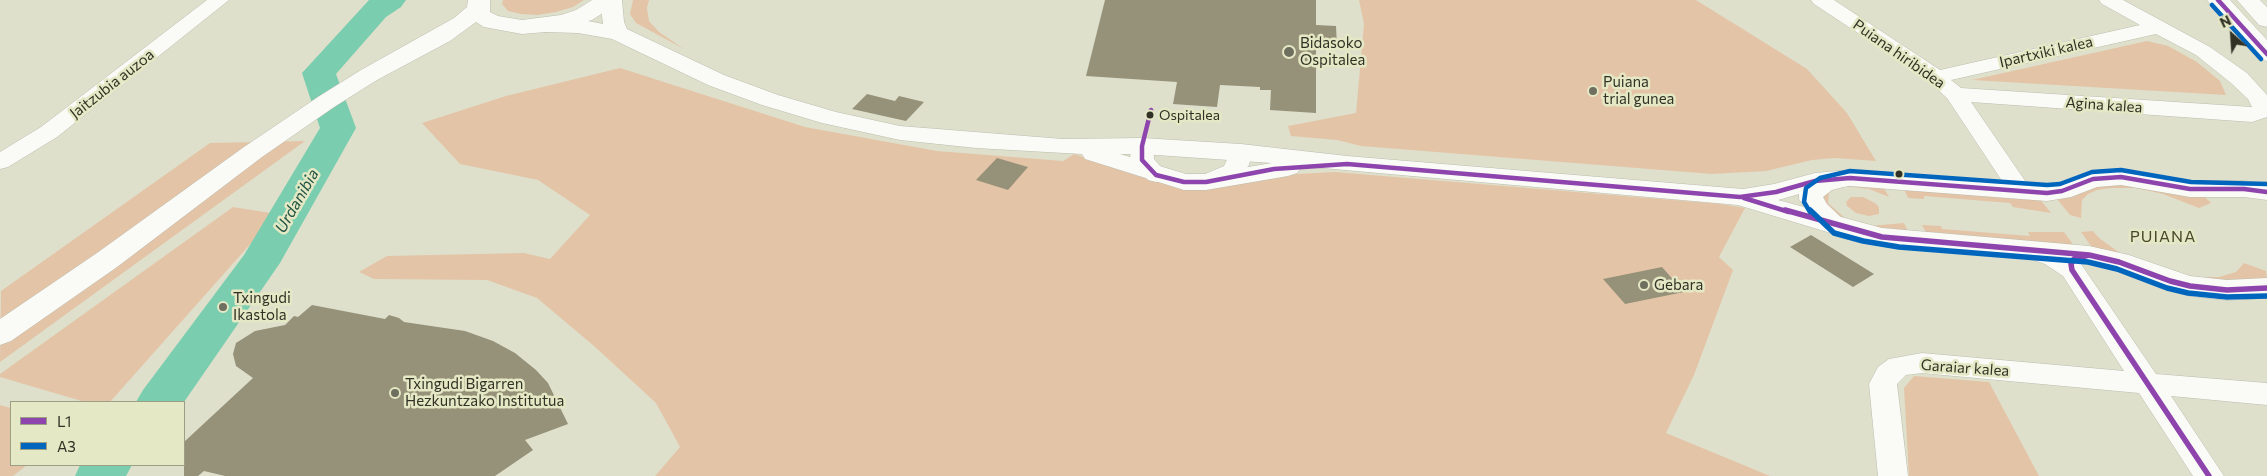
<!DOCTYPE html>
<style>
body{margin:0}
#map{position:relative;width:2267px;height:476px;overflow:hidden;background:#dee0cc;font-family:Commissioner,sans-serif}
canvas{display:block}
.legend{position:absolute;left:10px;top:401px;width:175px;height:65px;box-sizing:border-box;background:#e5e8c4;border:1px solid #9d9f84;margin:0;padding:6px 9px;list-style:none;font-size:15px;color:#313225}
.legend li{display:flex;align-items:center;gap:10px;height:25px}
.legend b{width:25px;border:1px solid #9d9f84}
.north{position:absolute;left:2207px;top:10px;width:50px;height:50px;-webkit-text-stroke:4px #e5e8c4;paint-order:stroke;rotate:334deg;font-size:14px;font-weight:700;line-height:20px;text-align:center;color:#313225}
.north::after{content:'';display:block;margin:auto;width:18px;height:22px;background:#313225;clip-path:polygon(50% 0,100% 100%,50% 72%,0 100%)}
</style>
<div id="map">
<canvas width="2267" height="476"></canvas>
<ul class="legend">
<li><b style="height:6px;background:#8e44ad"></b>L1</li>
<li><b style="height:6px;background:#0065bd"></b>A3</li>
</ul>
<div class="north">N</div>
</div>
<script>
const g = document.querySelector('canvas').getContext('2d');
g.lineJoin = 'round';
function fillPath(path, color) {
  g.fillStyle = color;
  g.fill(path, 'evenodd');
}
function poly(rows) {
  const path = new Path2D();
  for (const r of rows) {
    path.moveTo(r[0], r[1]);
    for (let i = 2; i < r.length; i += 2) path.lineTo(r[i], r[i + 1]);
  }
  return path;
}
function trace(path, color, width, dash) {
  g.strokeStyle = color;
  g.lineWidth = width;
  g.lineCap = dash ? 'butt' : 'round';
  g.setLineDash(dash || []);
  g.stroke(path);
}
function write(font, color, halo, rows, align = 'center') {
  g.font = font + ' Commissioner,sans-serif';
  g.lineWidth = 5;
  g.setLineDash([]);
  g.textBaseline = 'middle';
  g.strokeStyle = halo;
  g.fillStyle = color;
  for (const [text, x, y, turn = 0] of rows) {
    g.save();
    g.translate(x, y);
    g.rotate((+turn || 0) * Math.PI / 180);
    g.textAlign = isNaN(turn) ? turn : align;
    if (halo) g.strokeText(text, 0, 0);
    g.fillText(text, 0, 0);
    g.restore();
  }
}
fillPath(poly([
 [503,0,584,0,573,7,556,12,537,15,521,14,508,11,502,4],
 [633,0,649,0,647,8,649,21,659,32,684,49,636,23,630,14],
 [1359,0,1696,0,1807,69,1847,113,1876,161,1835,158,1812,160,1766,171,1712,174,1361,146,1337,140,1291,136,1288,126,1356,113,1364,24],
 [2147,41,2168,46,2197,62,2220,81,2226,95,1972,80],
 [620,68,805,127,937,151,1063,161,1074,154,1177,188,1197,188,1280,175,1335,172,1721,204,1745,208,1719,257,1733,270,1694,375,1666,433,1770,476,655,476,680,447,656,403,594,346,537,298,487,280,374,279,359,272,387,256,524,253,550,259,590,215,538,180,460,164,422,123,506,96],
 [305,141,0,362,1,291,210,143],
 [2103,182,2203,195,2211,203,2199,208,2163,194,2136,188,2111,188,2097,190,2088,194,2082,200,2081,218,2070,215,2057,199],
 [1834,185,1883,186,1889,197,1869,189,1845,186,1833,190,1829,193,1828,203,1845,218,1869,226,1904,223,1909,234,1849,225,1822,202,1823,191],
 [1903,187,2039,198,2051,213,2013,207,2010,203,1924,196,1924,199,1908,198],
 [1851,197,1863,197,1875,203,1879,207,1879,214,1869,216,1856,213,1847,206,1846,202],
 [233,207,277,214,110,402,85,402,0,377,0,374],
 [1922,225,1941,226,1942,229,2030,236,2028,232,2064,232,2075,247,1928,236],
 [2093,231,2099,238,2120,253,2162,270,2197,277,2219,277,2236,272,2244,263,2266,271,2267,281,2247,281,2219,284,2171,278,2108,253,2093,249,2081,232],
 [1914,376,1989,382,2039,476,1909,476,1904,388],
 [0,405,11,408,11,465,27,465,13,476,0,476]
]), '#e4c4a7');
fillPath(poly([
 [369,0,406,0,401,7,386,17,336,74,356,128,280,263,184,402,136,402,143,390,244,255,320,128,302,73,369,0],
 [80,465,132,465,126,476,75,476,80,465]
]), '#7aceaf');
fillPath(poly([
 [1105,0,1316,0,1316,25,1336,26,1337,47,1316,46,1316,113,1270,110,1271,90,1260,90,1260,87,1220,85,1217,107,1173,104,1177,82,1086,76],
 [867,94,895,101,899,96,924,102,906,121,852,109],
 [997,158,1028,167,1008,190,976,180],
 [1811,235,1874,274,1853,287,1790,247],
 [1662,267,1684,292,1625,304,1603,279],
 [312,305,385,319,389,315,399,318,404,322,465,331,493,341,515,353,536,370,548,383,568,424,525,440,533,450,495,476,225,476,204,471,198,476,184,476,184,442,253,378,236,366,233,354,236,343,255,331,285,325,294,316,298,317]
]), '#969179');
const minor = poly([
 [207,0,229,0,57,137,8,167,0,169,0,152,41,127,207,0],
 [1811,0,1834,0,1940,70,2140,25,2102,4,2099,0,2123,0,2210,47,2247,73,2267,95,2267,117,2252,122,1971,102,2032,191,2028,196,2020,198,2012,196,1947,98,1923,76,1814,4,1811,0],
 [2156,34,2196,55,2231,83,2248,99,2252,107,1961,88,1951,80,2156,34],
 [1142,139,1150,141,1153,146,1154,159,1168,175,1164,180,1156,182,1148,180,1130,160,1131,146,1134,141,1142,139],
 [1241,145,1249,147,1252,152,1249,165,1240,176,1214,187,1206,189,1198,187,1194,182,1198,177,1224,166,1233,147,1241,145],
 [1847,172,1855,174,1859,179,1855,184,1832,190,1823,197,1827,204,1851,227,1848,233,1839,235,1830,233,1809,214,1799,199,1799,194,1803,189,1816,180,1847,172],
 [2031,242,2063,252,2081,264,2156,374,2267,383,2267,405,2171,396,2224,476,2193,476,2139,393,1922,373,1906,375,1897,384,1908,476,1878,476,1869,384,1878,367,1889,359,1922,353,2124,371,2063,276,2045,264,2022,256,2018,250,2022,244,2031,242]
]);
const tertiary = poly([
 [600,0,622,0,624,22,627,29,724,75,778,95,836,112,900,126,1063,139,1142,138,1241,144,1347,156,1743,189,1774,184,1815,173,1850,170,2047,185,2057,184,2093,171,2121,169,2190,181,2244,181,2267,184,2267,200,2244,197,2190,197,2121,185,2097,187,2071,197,2047,201,1850,186,1817,189,1778,200,1882,228,2089,246,2129,255,2190,276,2227,280,2267,278,2267,298,2227,300,2190,296,2160,288,2112,269,2089,264,1882,246,1837,235,1738,205,1300,166,1301,168,1297,173,1288,176,1206,190,1184,190,1085,159,1082,154,976,148,900,140,822,123,762,105,708,85,612,39,578,33,546,32,538,30,535,25,538,20,546,18,578,19,603,24,600,0],
 [1120,154,1142,154,1272,163,1206,174,1186,174,1120,154]
]);
const secondary = poly([
 [2207,0,2230,0,2267,40,2267,61,2259,59,2207,0],
 [2237,0,2260,0,2267,7,2267,27,2259,25,2237,0]
]);
const primary = poly([
 [468,0,490,0,490,12,498,16,522,20,561,15,576,10,592,0,618,0,615,5,592,20,546,32,522,34,484,27,476,22,450,41,377,80,334,107,262,157,117,267,11,341,0,345,0,319,97,253,244,147,318,97,361,70,454,18,467,7,468,0]
]);
trace(minor, '#bbbdad', 1);
trace(tertiary, '#bbbdad', 1);
trace(secondary, '#bbbdad', 1);
trace(primary, '#bbbdad', 1);
fillPath(minor, '#fafaf7');
fillPath(tertiary, '#fafaf7');
fillPath(secondary, '#fafaf7');
fillPath(primary, '#fafaf7');
trace(poly([
 [2218,0,2267,54],
 [1151,110,1142,146,1142,160,1156,175,1184,182,1206,182,1274,169,1347,164,1740,197,1776,192,1815,181,1850,178,2047,193,2062,191,2093,179,2121,177,2190,189,2244,189,2267,192],
 [1744,198,1789,212]
]), '#8e44ad', 4.5);
trace(poly([
 [1785,210,1882,237,2089,255,2119,262,2170,281,2190,286,2227,290,2267,288],
 [2089,255,2074,259,2071,264,2072,270,2209,476]
]), '#8e44ad', 5.5);
trace(poly([
 [2212,5,2261,59],
 [1810,212,1804,202,1806,188,1820,178,1850,171,2047,185,2060,184,2092,172,2121,170,2191,182,2267,184]
]), '#0065bd', 4.5);
trace(poly([
 [1810,210,1834,233,1863,241,1899,247,2088,262,2117,269,2167,288,2188,293,2227,297,2267,296]
]), '#0065bd', 5.5);
for (const [x, y, r, color] of [
 [1289,52,6,"#6e6f5f"],
 [1593,91,5,"#6e6f5f"],
 [1150,115,4.5,"#313225"],
 [1899,174,4.5,"#313225"],
 [1644,285,5,"#6e6f5f"],
 [223,307,5,"#6e6f5f"],
 [395,393,5,"#6e6f5f"]
]) {
  const dot = new Path2D();
  dot.arc(x, y, r, 0, 2 * Math.PI);
  g.fillStyle = color;
  g.fill(dot);
  trace(dot, '#e5e8c4', 2);
}
write('14px', '#313225', '#e5e8c4', [
 ["Ospitalea",1159,115]
], 'left');
write('15px', '#313225', '#e5e8c4', [
 ["Bidasoko",1300,43],
 ["Ospitalea",1300,60],
 ["Puiana",1603,82],
 ["trial gunea",1603,99],
 ["Gebara",1654,285],
 ["Txingudi",233,298],
 ["Ikastola",233,315],
 ["Txingudi Bigarren",405,384],
 ["Hezkuntzako Institutua",405,401]
], 'left');
write('15px', '#313225', '#e5e8c4', [
 ["Ipartxiki kalea",2046,52,-13],
 ["Puiana hiribidea",1899,54,35],
 ["Jaitzubia auzoa",112,84,-38],
 ["Agina kalea",2104,105,4],
 ["Garaiar kalea",1965,368,4]
]);
write('italic 16px', '#245646', '#e5e8c4', [
 ["Urdanibia",297,201,-60]
]);
g.letterSpacing = '1px';
write('16px', '#48492b', '#e5e8c4', [
 ["PUIANA",2163,237]
]);
g.letterSpacing = '0px';
</script>
